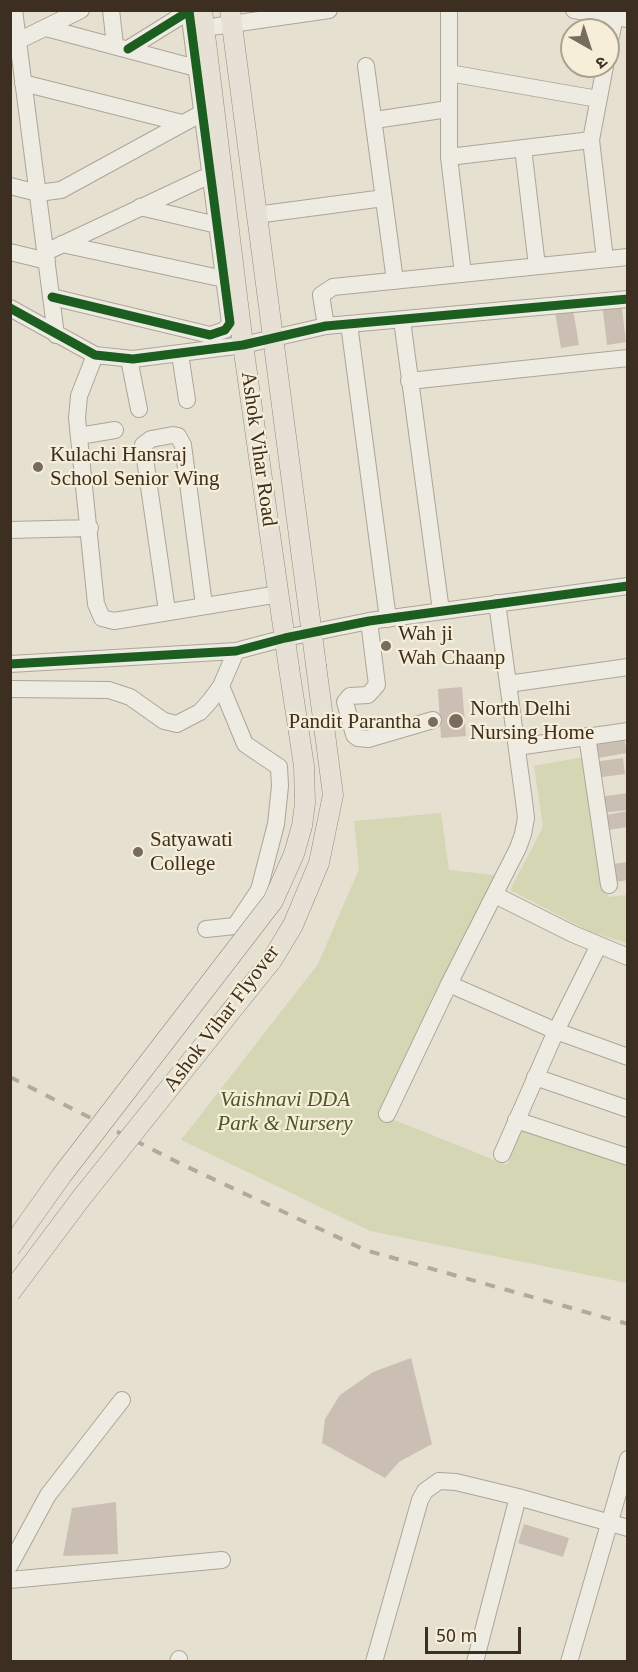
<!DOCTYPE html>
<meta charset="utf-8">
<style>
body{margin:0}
#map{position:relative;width:638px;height:1672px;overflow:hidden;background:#e6e0d1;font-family:Georgia,"Noto Sans Devanagari",serif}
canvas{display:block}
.frame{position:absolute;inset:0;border:12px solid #3c2e20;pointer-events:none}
.north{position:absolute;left:560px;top:18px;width:60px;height:60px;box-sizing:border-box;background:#f6eed8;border:2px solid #aca18e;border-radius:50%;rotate:141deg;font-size:16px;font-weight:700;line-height:24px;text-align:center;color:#3c2e20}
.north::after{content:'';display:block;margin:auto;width:21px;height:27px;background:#786c5e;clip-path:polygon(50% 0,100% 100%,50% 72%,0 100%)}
.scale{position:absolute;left:425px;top:1627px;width:96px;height:27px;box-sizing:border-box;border:3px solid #3c2e20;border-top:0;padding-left:8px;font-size:18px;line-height:21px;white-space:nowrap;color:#3c2e20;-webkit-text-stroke:4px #f6eed8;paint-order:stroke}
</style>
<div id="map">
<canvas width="638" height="1672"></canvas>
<div class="frame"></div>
<div class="north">उ</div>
<div class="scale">50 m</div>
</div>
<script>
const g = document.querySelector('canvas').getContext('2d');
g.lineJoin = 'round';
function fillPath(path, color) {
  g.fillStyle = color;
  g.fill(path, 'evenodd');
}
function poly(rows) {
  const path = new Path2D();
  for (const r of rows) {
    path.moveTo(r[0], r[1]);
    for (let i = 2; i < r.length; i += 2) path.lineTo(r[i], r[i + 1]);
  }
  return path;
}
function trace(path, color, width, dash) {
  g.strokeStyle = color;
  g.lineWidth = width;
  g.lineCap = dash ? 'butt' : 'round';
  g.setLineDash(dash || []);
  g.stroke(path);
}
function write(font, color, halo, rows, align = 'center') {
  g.font = font + ' Georgia,serif';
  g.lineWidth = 4.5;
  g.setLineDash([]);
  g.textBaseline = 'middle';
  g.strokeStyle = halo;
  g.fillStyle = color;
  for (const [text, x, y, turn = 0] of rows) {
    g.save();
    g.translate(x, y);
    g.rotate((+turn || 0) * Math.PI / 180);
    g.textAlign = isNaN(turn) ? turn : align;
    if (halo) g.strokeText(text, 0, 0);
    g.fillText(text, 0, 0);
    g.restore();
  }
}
fillPath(poly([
 [583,757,608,897,627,895,627,943,591,932,510,890,543,827,534,766],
 [441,813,449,870,511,877,392,1119,507,1165,522,1128,627,1162,627,1283,370,1231,181,1140,318,964,359,869,354,821]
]), '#d5d6b4');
fillPath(poly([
 [621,301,626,342,607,345,602,303],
 [573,309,579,345,561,348,555,312],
 [462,687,466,736,441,738,438,689],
 [624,738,627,753,598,758,595,743],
 [623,758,625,774,595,778,593,762],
 [628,793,628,810,602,813,599,797],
 [628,811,628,827,602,831,600,816],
 [628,862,628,880,615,882,613,864],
 [411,1358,432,1444,399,1462,385,1478,322,1443,325,1419,340,1395,373,1372],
 [116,1502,118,1554,63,1556,72,1508],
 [524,1524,569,1538,563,1557,518,1543]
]), '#cabfb2');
const minor = poly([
 [14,10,56,335],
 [111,10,115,45],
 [449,10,449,157,463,274],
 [574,10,628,19],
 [46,28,196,68],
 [204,28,329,10],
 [18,41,81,10],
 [608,50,615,17],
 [366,66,395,281],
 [605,66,591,140,605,259],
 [449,73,598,99],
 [23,83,182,123],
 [375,120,448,109],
 [523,148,537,266],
 [449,157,591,140],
 [10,186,38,193,61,190,202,113],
 [140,207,217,225],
 [256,215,384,198],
 [62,244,224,279],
 [10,252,47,261],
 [46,252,210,175],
 [52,297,210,335,225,330,230,323,189,11,128,49],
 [10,308,95,355,133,359,243,345,326,326,628,299],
 [402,320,441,611],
 [349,324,388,619],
 [326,326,321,295,333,287,628,257],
 [180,354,187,400],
 [95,355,79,396,77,418,96,604,102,618,114,621,279,594],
 [129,359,139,409],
 [409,381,628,358],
 [79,436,115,430],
 [10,530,90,528],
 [167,611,143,445,151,439,173,435,178,436,183,445,204,605],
 [369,621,377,685,368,695,350,696,345,702,354,735,358,738,368,739,433,720],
 [10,664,236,651,285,638,369,621,628,586],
 [508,684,628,667],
 [10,689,109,690,130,697,164,721,177,724,200,712,210,701,221,686,236,651],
 [587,736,609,885],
 [517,747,628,731],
 [495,895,573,934,628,957],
 [206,929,235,926,259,890,276,824,280,786,279,767,245,744,221,686],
 [449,984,556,1031,628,1057],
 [535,1077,628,1109],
 [387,1114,449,984,518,848,523,834,526,818,524,801,497,603],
 [516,1120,628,1157],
 [502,1154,556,1031,599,945],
 [10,1565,48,1495,122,1400],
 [10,1580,222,1560],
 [178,1662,179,1659],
 [374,1662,420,1500,425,1491,439,1481,456,1482,518,1497,628,1528],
 [475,1662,518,1497],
 [569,1662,628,1459]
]);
const major = poly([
 [202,10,243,345,289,668],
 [230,10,316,665]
]);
trace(minor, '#aca599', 18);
trace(major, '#918b80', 21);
trace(minor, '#eeebe2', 16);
trace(major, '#e6e1d4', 20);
trace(poly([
 [10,1077,179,1163,365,1250,628,1324]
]), '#aeaaa2', 4, [10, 10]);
const majorBridge = poly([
 [10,1248,62,1175,273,901,294,854,302,826,305,803,304,766,289,668],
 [10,1293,82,1197,272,960,293,925,319,863,333,795,316,665]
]);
trace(majorBridge, '#918b80', 21, []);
trace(majorBridge, '#e6e1d4', 20);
trace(poly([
 [52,297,210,335,225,330,230,323,189,11,128,49],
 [10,308,95,355,133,359,243,345,326,326,628,299],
 [10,664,236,651,285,638,369,621,628,586]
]), '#1b5e20', 9);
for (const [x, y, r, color] of [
 [38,467,6,"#786c5e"],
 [386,646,6,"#786c5e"],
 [456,721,8,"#786c5e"],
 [433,722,6,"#786c5e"],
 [138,852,6,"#786c5e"]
]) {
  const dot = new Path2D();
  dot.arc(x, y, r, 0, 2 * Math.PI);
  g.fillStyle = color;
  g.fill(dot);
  trace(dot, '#f6eed8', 2);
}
write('21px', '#3c2e20', '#f6eed8', [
 ["Ashok Vihar Road",258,449,82],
 ["Ashok Vihar Flyover",222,1019,-53]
]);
write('21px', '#3c2e20', '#f6eed8', [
 ["Kulachi Hansraj",50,455],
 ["School Senior Wing",50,479],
 ["Wah ji",398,634],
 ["Wah Chaanp",398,658],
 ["North Delhi",470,709],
 ["Nursing Home",470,733],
 ["Pandit Parantha",421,722,"right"],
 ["Satyawati",150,840],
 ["College",150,864]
], 'left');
write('italic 21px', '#4b5827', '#f6eed8', [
 ["Vaishnavi DDA",285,1100],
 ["Park & Nursery",285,1124]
]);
</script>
